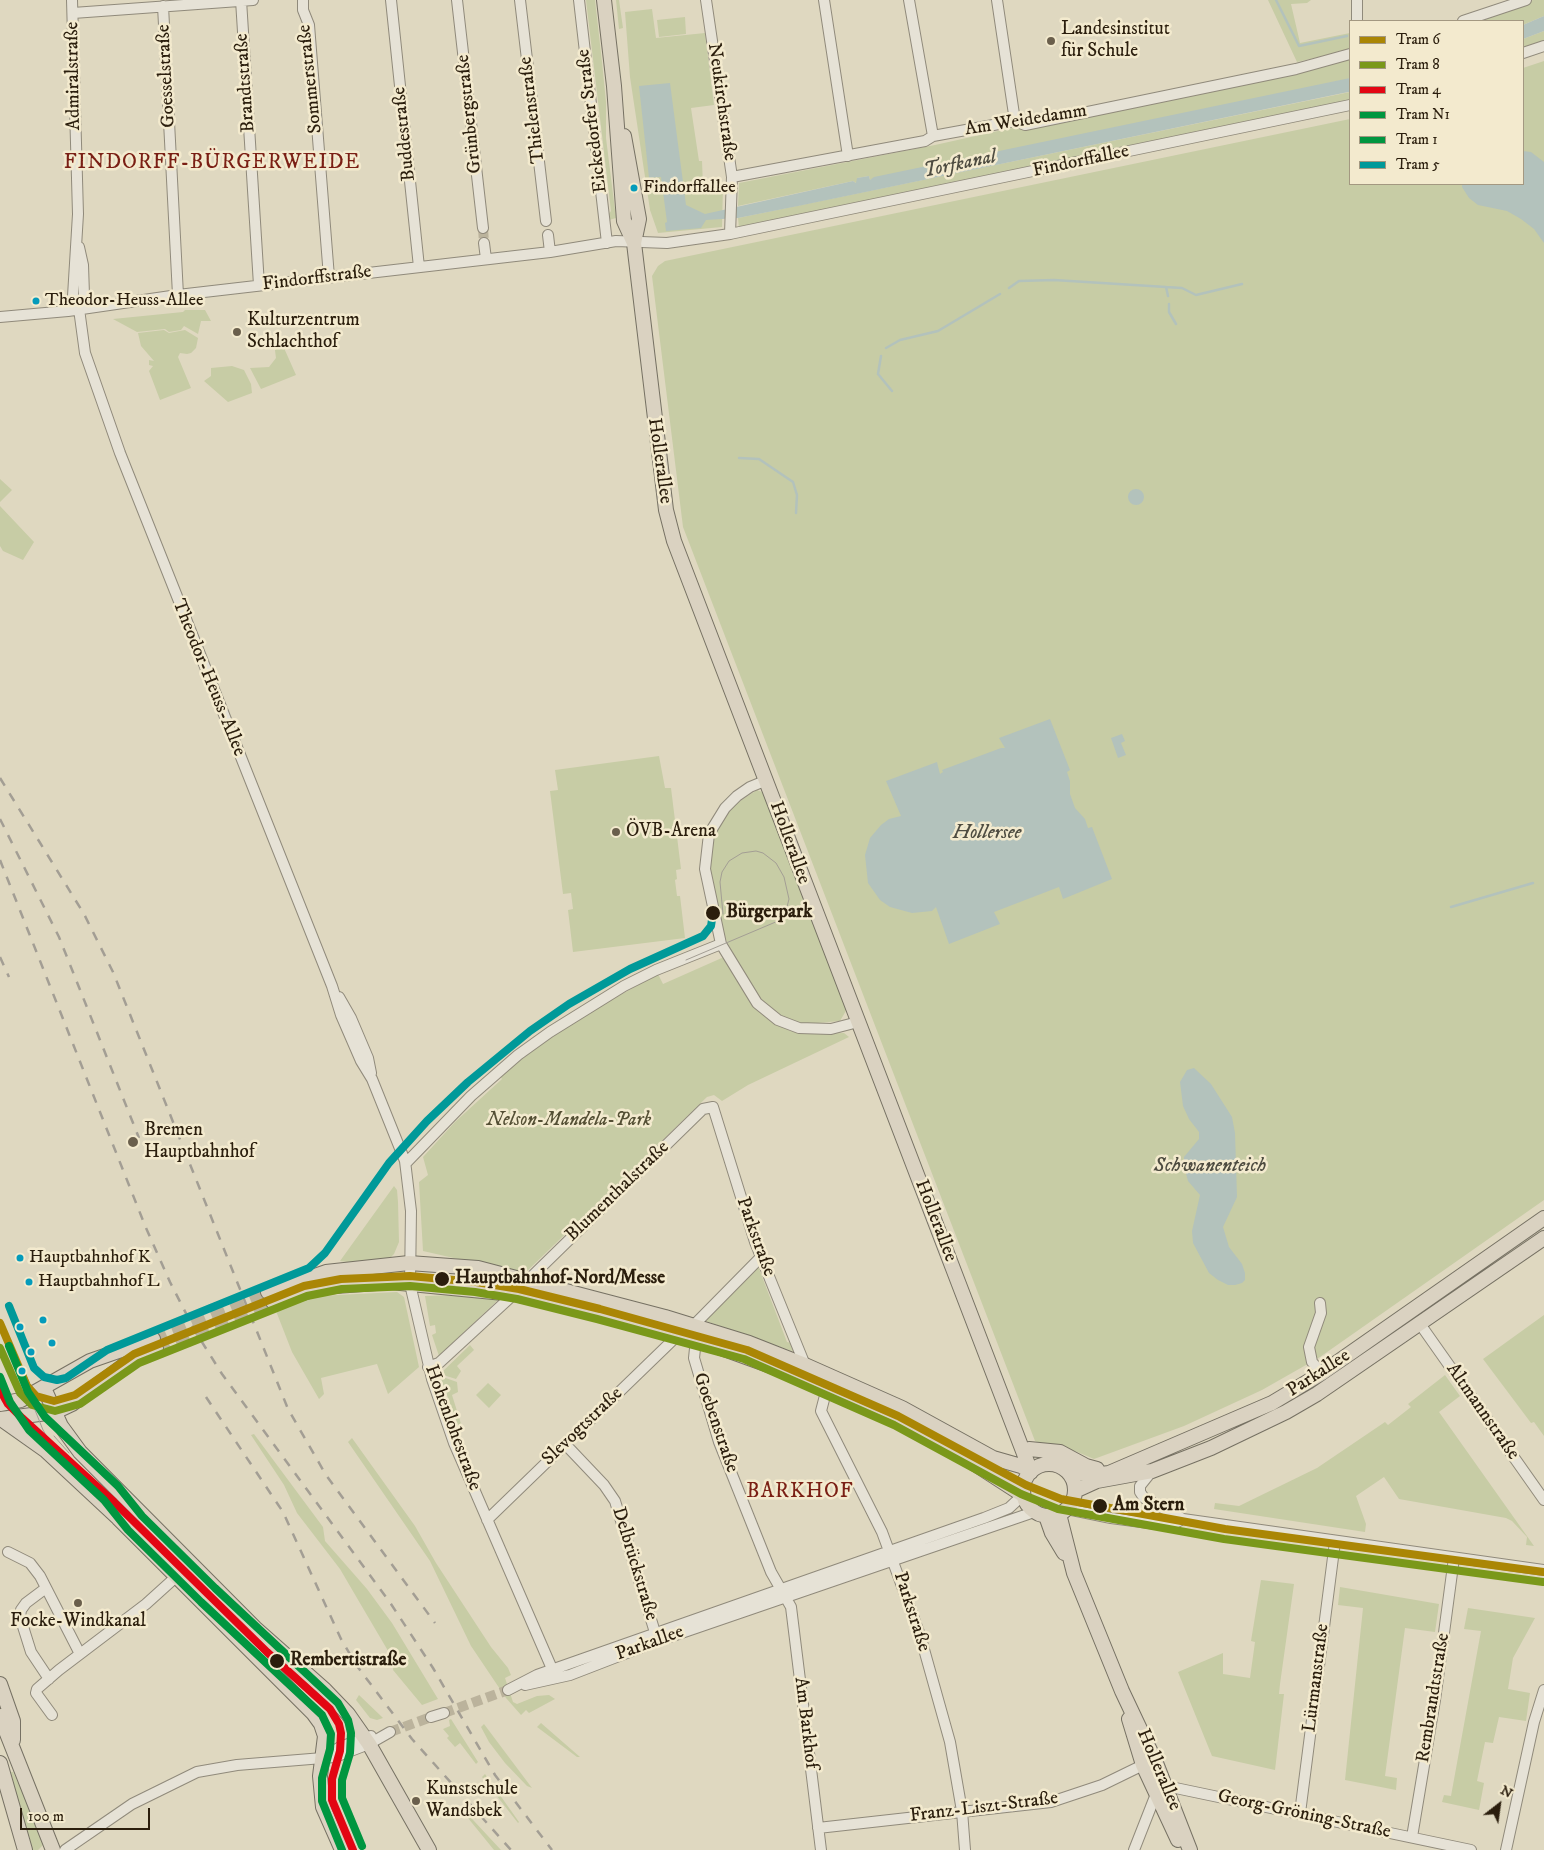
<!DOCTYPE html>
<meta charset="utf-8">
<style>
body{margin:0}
#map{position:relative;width:1544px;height:1850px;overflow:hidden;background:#dfd8c0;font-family:"IM FELL DW Pica",serif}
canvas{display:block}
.legend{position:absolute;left:1349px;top:20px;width:175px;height:165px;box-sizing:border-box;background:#f3eace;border:1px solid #a39881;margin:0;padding:6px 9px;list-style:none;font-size:15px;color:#2b1e0d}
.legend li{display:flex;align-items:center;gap:10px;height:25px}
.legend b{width:25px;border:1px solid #a39881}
.north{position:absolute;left:1474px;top:1780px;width:50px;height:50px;-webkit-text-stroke:4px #f3eace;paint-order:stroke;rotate:30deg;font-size:14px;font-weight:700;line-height:20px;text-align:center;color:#2b1e0d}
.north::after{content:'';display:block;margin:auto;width:18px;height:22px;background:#2b1e0d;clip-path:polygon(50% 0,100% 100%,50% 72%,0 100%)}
.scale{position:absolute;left:20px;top:1808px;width:130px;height:22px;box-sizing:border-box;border:2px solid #2b1e0d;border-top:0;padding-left:6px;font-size:15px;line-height:18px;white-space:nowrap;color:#2b1e0d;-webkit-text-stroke:4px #f3eace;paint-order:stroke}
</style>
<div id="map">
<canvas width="1544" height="1850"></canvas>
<ul class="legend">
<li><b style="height:6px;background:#aa8605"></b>Tram 6</li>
<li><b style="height:6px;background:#7a981a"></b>Tram 8</li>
<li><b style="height:6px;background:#e30613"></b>Tram 4</li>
<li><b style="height:6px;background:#009640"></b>Tram N1</li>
<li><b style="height:6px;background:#009640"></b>Tram 1</li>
<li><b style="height:6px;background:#099"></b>Tram 5</li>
</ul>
<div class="north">N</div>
<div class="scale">100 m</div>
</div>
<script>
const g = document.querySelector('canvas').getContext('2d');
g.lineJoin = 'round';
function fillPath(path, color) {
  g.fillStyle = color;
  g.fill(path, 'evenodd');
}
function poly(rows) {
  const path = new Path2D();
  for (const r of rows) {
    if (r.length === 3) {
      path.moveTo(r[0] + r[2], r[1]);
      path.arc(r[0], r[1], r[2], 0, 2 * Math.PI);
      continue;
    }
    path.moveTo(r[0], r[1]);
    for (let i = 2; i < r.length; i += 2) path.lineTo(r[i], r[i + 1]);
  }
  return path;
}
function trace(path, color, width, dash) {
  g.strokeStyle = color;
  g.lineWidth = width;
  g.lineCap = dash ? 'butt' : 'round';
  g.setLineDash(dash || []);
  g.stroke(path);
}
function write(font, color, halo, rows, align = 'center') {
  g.font = font + ' "IM FELL DW Pica",serif';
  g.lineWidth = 5;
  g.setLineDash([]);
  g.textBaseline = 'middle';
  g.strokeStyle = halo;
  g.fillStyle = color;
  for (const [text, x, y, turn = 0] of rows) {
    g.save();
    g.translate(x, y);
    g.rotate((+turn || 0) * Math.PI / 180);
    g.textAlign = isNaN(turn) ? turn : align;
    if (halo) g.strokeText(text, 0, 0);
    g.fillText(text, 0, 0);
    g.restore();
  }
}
fillPath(poly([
 [586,0,595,0,602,62,606,102,606,138,616,218,609,220,608,215,611,211],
 [616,0,619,0,623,28,619,29],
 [1268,0,1311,0,1307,3,1291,4,1300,43,1350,33,1350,50,1297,62],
 [1533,0,1544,0,1544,16,1523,25,1523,21,1472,21],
 [652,9,656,38,705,33,714,105,691,108,699,161,702,161,703,186,723,186,722,227,658,233,650,210,630,77,625,12],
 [685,17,686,34,659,37,657,20],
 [1544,31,1544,41,1523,49,1523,39],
 [1350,57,1350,78,1345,80,870,180,869,176,857,178,858,183,856,183,853,181,738,206,739,183,935,145,1016,127,1022,129,1154,103],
 [1544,61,1544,1200,1320,1357,1262,1390,1184,1426,1094,1459,1075,1451,1042,1444,1035,1441,683,527,652,276,658,266,665,261,1350,119,1350,184,1523,184,1523,68],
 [1350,92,1350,100,739,228,738,218],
 [185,310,205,310,211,321,201,321,198,334,184,326,181,330,169,332,165,329,137,332,113,319,183,312],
 [164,330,169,333,185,330,198,338,196,348,191,353,187,354,180,353,178,357,191,388,160,400,149,371,153,366,149,365,149,360,154,361,141,346,138,333],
 [280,339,296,375,261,389,250,368,269,367,276,358,274,343],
 [232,366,244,370,251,384,252,393,228,402,204,381,211,376,211,368],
 [0,479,12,490,0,502],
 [0,506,34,542,23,560,3,551,0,546],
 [659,756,665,788,671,788,681,869,676,870,677,879,675,880,677,896,680,896,685,938,573,952,568,910,573,909,571,893,563,894,550,791,558,790,555,770],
 [757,790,762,792,766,798,847,1009,840,1021,807,1024,787,1021,767,1009,748,986,722,931,709,875,711,838,720,820,734,805],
 [724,957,749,1000,773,1021,790,1031,812,1034,844,1033,849,1037,748,1085,722,1101,714,1095,707,1097,524,1274,423,1251,419,1182,428,1175,423,1157,455,1122,502,1079,500,1076,540,1045,593,1010,658,974,663,984],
 [394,1186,397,1190,398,1202,399,1242,394,1254,390,1258,354,1263,340,1261],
 [758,1266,787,1342,791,1343,795,1352,703,1320],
 [397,1292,404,1297,419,1367,388,1394,377,1364,321,1378,324,1394,319,1399,292,1352,276,1311,300,1299,318,1296],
 [458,1295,499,1299,439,1356,432,1335,436,1333,435,1325,430,1326,425,1296],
 [1544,1315,1544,1436,1534,1422,1531,1423,1483,1359],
 [470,1345,474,1350,457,1366,461,1371,456,1379,440,1374],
 [1445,1375,1460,1396,1439,1412,1534,1546,1526,1545,1527,1537,1512,1521,1506,1518,1399,1499,1384,1477,1356,1496,1366,1524,1365,1532,1214,1509,1215,1503,1239,1506,1317,1468,1385,1422,1388,1425,1411,1407,1408,1404],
 [440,1376,457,1382,458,1392,452,1395,462,1427,459,1428],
 [488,1383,501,1395,489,1408,476,1395],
 [254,1434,323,1527,325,1541,367,1589,392,1623,438,1699,422,1705,393,1670,394,1661,364,1610,340,1569,297,1513,284,1485,251,1435],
 [352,1438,415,1526,436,1563,491,1647,508,1668,511,1675,505,1678,513,1702,517,1704,537,1696,549,1695,555,1699,529,1713,526,1710,521,1715,506,1698,471,1646,430,1561,348,1442],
 [1261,1580,1294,1584,1280,1684,1279,1694,1284,1694,1275,1770,1212,1756,1178,1672,1223,1653,1223,1674,1250,1678,1255,1642,1251,1641],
 [1340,1587,1439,1604,1435,1632,1405,1628,1385,1776,1397,1778,1396,1790,1345,1780,1363,1608,1338,1605],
 [1468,1608,1535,1618,1513,1658,1508,1689,1530,1693,1526,1721,1499,1717,1493,1743,1485,1742,1477,1781,1484,1783,1479,1810,1442,1802,1444,1795,1451,1796,1481,1631,1464,1629],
 [359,1695,381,1716,383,1718,377,1720,370,1718,356,1700],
 [451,1719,478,1762,476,1764,460,1743,455,1747,447,1738,449,1736,443,1729,450,1726,449,1720],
 [541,1723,580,1757,577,1757,537,1727],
 [484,1724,532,1788,527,1786,505,1763,489,1742,481,1727],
 [11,1772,13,1772,45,1843,38,1850,30,1850],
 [485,1774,519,1822,518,1823,482,1777],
 [459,1807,461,1807,501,1850,494,1850]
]), '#c7cca5');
fillPath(poly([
 [1544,16,1544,31,1523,39,1523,25],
 [1350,78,1350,92,1348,92,798,206,738,218,706,220,701,228,666,231,665,223,667,222,661,177,649,178,639,86,670,83,686,205,705,214,853,181,856,183,857,178,869,176,870,180,874,177],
 [1523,151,1531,152,1544,162,1544,243,1534,229,1521,219,1507,211,1478,205,1469,198,1462,187,1462,184,1523,184],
 [1136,497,8],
 [1050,719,1070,770,1067,772,1070,781,1070,794,1075,808,1085,819,1088,828,1092,827,1112,879,1063,899,1059,887,994,912,1000,924,949,944,936,907,932,911,912,913,890,907,880,900,868,883,865,855,870,838,881,825,889,819,901,816,886,781,937,762,940,774,943,772,942,770,1001,748,1005,748,999,738],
 [1122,734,1125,741,1121,743,1126,755,1118,758,1111,738],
 [1194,1068,1211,1084,1232,1117,1235,1133,1237,1197,1223,1227,1229,1247,1242,1264,1245,1273,1245,1280,1242,1283,1235,1285,1228,1285,1218,1280,1209,1273,1193,1243,1192,1231,1200,1195,1188,1181,1184,1166,1184,1157,1199,1139,1199,1132,1189,1119,1183,1106,1180,1082,1187,1070]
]), '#b3c2bc');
trace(poly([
 [1276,0,1299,46,1347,36],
 [1166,287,1168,296],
 [1009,288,1019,281,1054,280,1182,288,1196,295,1242,284],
 [1169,304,1169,312,1176,324],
 [886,348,900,340,938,331,1000,294],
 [881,356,878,374,892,391],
 [739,458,759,459,793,482,797,495,796,513],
 [1451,907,1533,883]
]), '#b3c2bc', 2.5);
trace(poly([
 [483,228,484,243],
 [444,1713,508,1690],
 [390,1732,431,1717]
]), '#bbb39c', 10, [10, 5]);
trace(poly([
 [153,1339,268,1292],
 [156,1349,273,1302]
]), '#bbb39c', 14, [14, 7]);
const minor = poly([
 [72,0,78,214,73,296,79,309,85,353,120,453,332,986,341,1015,361,1061,372,1079,405,1161,411,1211,410,1284,432,1379,454,1443,556,1678],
 [241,0,259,285],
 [303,0,303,10,309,25,329,277],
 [391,0,419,267],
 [457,0,483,228],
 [520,0,546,221],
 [579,0,607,243],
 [706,0,732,177,730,234],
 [824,0,848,156],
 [909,0,933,136],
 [997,0,1015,121],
 [163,6,178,295],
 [73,13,253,0],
 [1357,21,1357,0],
 [1463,21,1526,0],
 [1523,53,1544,46],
 [732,177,925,141,933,136,1015,121,1025,125,1296,69,1350,54],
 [548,235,550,252],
 [484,243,486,259],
 [79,309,84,295,83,265,79,247],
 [0,317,68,311,178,295,550,252,616,241,667,243,730,234,1350,105],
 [767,780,750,787,737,796,725,808,709,834,705,869,721,944,757,1003,778,1020,799,1028,831,1029,858,1022],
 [339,997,351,1018,368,1058,371,1073],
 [406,1163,471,1096,518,1055,550,1032,624,986,656,970,721,944],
 [526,1282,703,1109,713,1107,755,1242,805,1365],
 [1320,1303,1321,1313,1309,1347,1312,1362,1322,1373],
 [1420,1324,1544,1500],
 [694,1325,761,1257],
 [696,1339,694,1358,719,1442,771,1572,791,1607,821,1850],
 [428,1367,439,1363,514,1294],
 [827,1388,821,1411,882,1532,920,1635,950,1742,962,1811,965,1850],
 [566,1445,604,1485,615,1501,657,1639],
 [1152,1471,1140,1486,1140,1492,1144,1498,1183,1519,1544,1570],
 [1067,1509,1111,1518,1156,1524,1173,1524,1183,1519],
 [487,1520,676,1337,677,1333],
 [8,1552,30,1563,40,1576,80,1654],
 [46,1588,26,1603,21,1610,20,1617,31,1652,49,1679],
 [525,1685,570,1675,658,1641,1034,1512],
 [508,1690,537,1675,984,1518,1009,1508,1023,1495],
 [52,1715,36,1693,37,1689,59,1670,146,1604,177,1576],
 [431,1717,444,1713],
 [324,1757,340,1747,371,1736],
 [1166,1786,1471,1850],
 [1300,1813,1335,1542],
 [818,1828,1051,1802,1102,1785,1143,1765],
 [1412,1837,1435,1700,1454,1558],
 [65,1850,132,1804,197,1772,237,1765,335,1757,369,1744,390,1732],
 [1134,1850,1156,1794],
 [1506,1850,1534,1722,1544,1690]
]);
const major = poly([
 [604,0,614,86,624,221,634,243,666,510,674,541,1031,1472],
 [624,136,639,219,634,243],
 [268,1292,326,1272,409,1263,478,1268,665,1317,749,1343,805,1365,902,1408,993,1458,1021,1466,1031,1472],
 [273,1302,322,1287,390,1282,514,1294,599,1312,696,1339,804,1378,896,1419,955,1451,1023,1495],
 [44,1388,61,1426,80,1452,255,1628,325,1690,348,1714,369,1744,429,1850],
 [0,1404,21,1400,90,1361,153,1339],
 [0,1419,55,1412,72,1404,126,1364,156,1349],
 [1,1419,45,1450,118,1518,313,1713,321,1724,325,1736,320,1776,323,1807,342,1850],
 [1029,1449,1060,1452,1086,1466,1097,1469],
 [1049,1490,26],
 [1068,1472,1095,1475,1109,1473,1272,1403,1322,1373,1544,1218],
 [1075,1491,1097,1481,1152,1471,1211,1448,1286,1412,1317,1394,1544,1238],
 [1059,1514,1074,1573,1122,1691,1156,1763,1190,1850],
 [1046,1516,1052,1533,1064,1553],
 [0,1684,13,1721,13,1740],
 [0,1716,53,1850],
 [1129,1719,1143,1765,1178,1840],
 [0,1763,25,1850]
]);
trace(minor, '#908a7b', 12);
trace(major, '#767163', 16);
trace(minor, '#e6e2d6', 10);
trace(major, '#dad2c1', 14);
trace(poly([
 [686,960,778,921,786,911,789,899,784,877,776,863,763,853,756,851,742,853,729,861,722,872,720,882,723,914],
 [23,1368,31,1387],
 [23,1380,43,1430,52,1445,71,1468],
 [54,1436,69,1453]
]), '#a39e94', 1);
trace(poly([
 [0,778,84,914,113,972,288,1409,326,1475,435,1623],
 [0,819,59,937,139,1138],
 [0,860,146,1228,170,1282,195,1331,222,1374,391,1604,433,1668,495,1775,552,1850],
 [0,957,9,977],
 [206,1397,283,1512,341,1639,357,1666,412,1739,511,1850]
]), '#a39e94', 2.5, [9, 9]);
trace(poly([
 [0,1323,27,1386,36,1396,54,1401,75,1395,134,1354,304,1286,341,1279,410,1276,476,1282,519,1289,600,1309,747,1350,898,1416,1026,1485,1061,1499,1225,1529,1544,1572]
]), '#aa8605', 8);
trace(poly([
 [0,1348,20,1393,32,1405,55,1411,80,1404,139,1363,307,1296,342,1289,410,1286,475,1292,517,1299,597,1319,744,1359,894,1425,1021,1494,1058,1509,1224,1539,1543,1582]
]), '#7a981a', 8);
trace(poly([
 [0,1390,8,1404,22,1418,114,1502,267,1652,330,1709,339,1724,341,1733,340,1751,332,1779,332,1800,353,1850]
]), '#e30613', 8);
trace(poly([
 [0,1377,10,1402,29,1430,104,1500,128,1530,201,1602,322,1715,331,1734,330,1749,322,1778,322,1801,342,1850]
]), '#009640', 8);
trace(poly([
 [9,1346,28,1392,45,1417,118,1486,142,1516,215,1588,338,1703,348,1720,351,1733,350,1753,342,1780,342,1798,362,1846]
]), '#009640', 8);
trace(poly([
 [9,1306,34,1368,44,1377,57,1380,66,1378,107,1350,309,1268,325,1253,389,1163,427,1121,468,1082,530,1031,569,1004,630,969,703,936,711,926,713,913]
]), '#099', 8);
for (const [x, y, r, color] of [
 [1051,41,5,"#6a5f4c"],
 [634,188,4.5,"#049bbb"],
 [36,301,4.5,"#049bbb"],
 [237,332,5,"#6a5f4c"],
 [616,832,5,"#6a5f4c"],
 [713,913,8,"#2b1e0d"],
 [133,1142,6,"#6a5f4c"],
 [20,1258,4.5,"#049bbb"],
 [442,1279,8,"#2b1e0d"],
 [29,1282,4.5,"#049bbb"],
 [43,1320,4.5,"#049bbb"],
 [20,1327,4.5,"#049bbb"],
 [52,1343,4.5,"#049bbb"],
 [31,1352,4.5,"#049bbb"],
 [22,1371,4.5,"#049bbb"],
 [1100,1506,8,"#2b1e0d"],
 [78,1603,5,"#6a5f4c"],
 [277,1661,8,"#2b1e0d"],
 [416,1801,5,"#6a5f4c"]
]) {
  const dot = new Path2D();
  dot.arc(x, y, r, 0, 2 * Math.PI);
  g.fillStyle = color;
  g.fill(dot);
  trace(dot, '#f3eace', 2);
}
write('18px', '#2b1e0d', '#f3eace', [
 ["Findorffallee",643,188],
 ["Theodor-Heuss-Allee",45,301],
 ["Hauptbahnhof K",29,1258],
 ["Hauptbahnhof L",38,1282]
], 'left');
write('19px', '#2b1e0d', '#f3eace', [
 ["Landesinstitut",1061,30],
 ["für Schule",1061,52],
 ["Kulturzentrum",247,321],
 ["Schlachthof",247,343],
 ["ÖVB-Arena",626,832],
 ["Bremen",144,1131],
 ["Hauptbahnhof",144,1153],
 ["Focke-Windkanal",78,1622,"center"],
 ["Kunstschule",426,1790],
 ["Wandsbek",426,1812]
], 'left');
write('19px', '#2b1e0d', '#f3eace', [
 ["Admiralstraße",74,76,-91],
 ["Goesselstraße",167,76,-93],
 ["Sommerstraße",311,79,-96],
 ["Brandtstraße",246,83,-94],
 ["Neukirchstraße",721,102,82],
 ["Thielenstraße",533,110,-97],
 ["Grünbergstraße",470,114,-96],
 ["Eickedorfer Straße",593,121,-97],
 ["Am Weidedamm",1026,121,-9],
 ["Buddestraße",405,134,-96],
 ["Findorffallee",1081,162,-12],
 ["Findorffstraße",317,279,-7],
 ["Hollerallee",659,461,82],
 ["Theodor-Heuss-Allee",208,678,68],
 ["Hollerallee",789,843,70],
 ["Blumenthalstraße",618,1192,-44],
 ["Hollerallee",935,1221,69],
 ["Parkstraße",755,1237,70],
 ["Parkallee",1319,1374,-33],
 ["Altmannstraße",1482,1412,55],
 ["Goebenstraße",715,1423,71],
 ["Slevogtstraße",583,1427,-44],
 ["Hohenlohestraße",452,1428,70],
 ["Delbrückstraße",634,1564,73],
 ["Parkstraße",911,1612,72],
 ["Parkallee",650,1644,-20],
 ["Lürmanstraße",1317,1678,-83],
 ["Rembrandtstraße",1434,1698,-81],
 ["Am Barkhof",805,1723,83],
 ["Hollerallee",1158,1770,67],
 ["Franz-Liszt-Straße",984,1808,-7],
 ["Georg-Gröning-Straße",1304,1815,12]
]);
write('bold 19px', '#2b1e0d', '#f3eace', [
 ["Bürgerpark",726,913],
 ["Hauptbahnhof-Nord/Messe",455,1279],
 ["Am Stern",1113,1506],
 ["Rembertistraße",290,1661]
], 'left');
write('italic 19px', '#544f34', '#f3eace', [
 ["Nelson-Mandela-Park",569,1121]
]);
write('italic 20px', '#4e4c41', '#f3eace', [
 ["Torfkanal",960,165,-12],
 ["Hollersee",987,834],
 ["Schwanenteich",1210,1167]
]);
g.letterSpacing = '1px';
write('21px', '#7a1f14', '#f3eace', [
 ["FINDORFF-BÜRGERWEIDE",212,164],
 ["BARKHOF",800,1493]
]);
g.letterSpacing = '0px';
</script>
